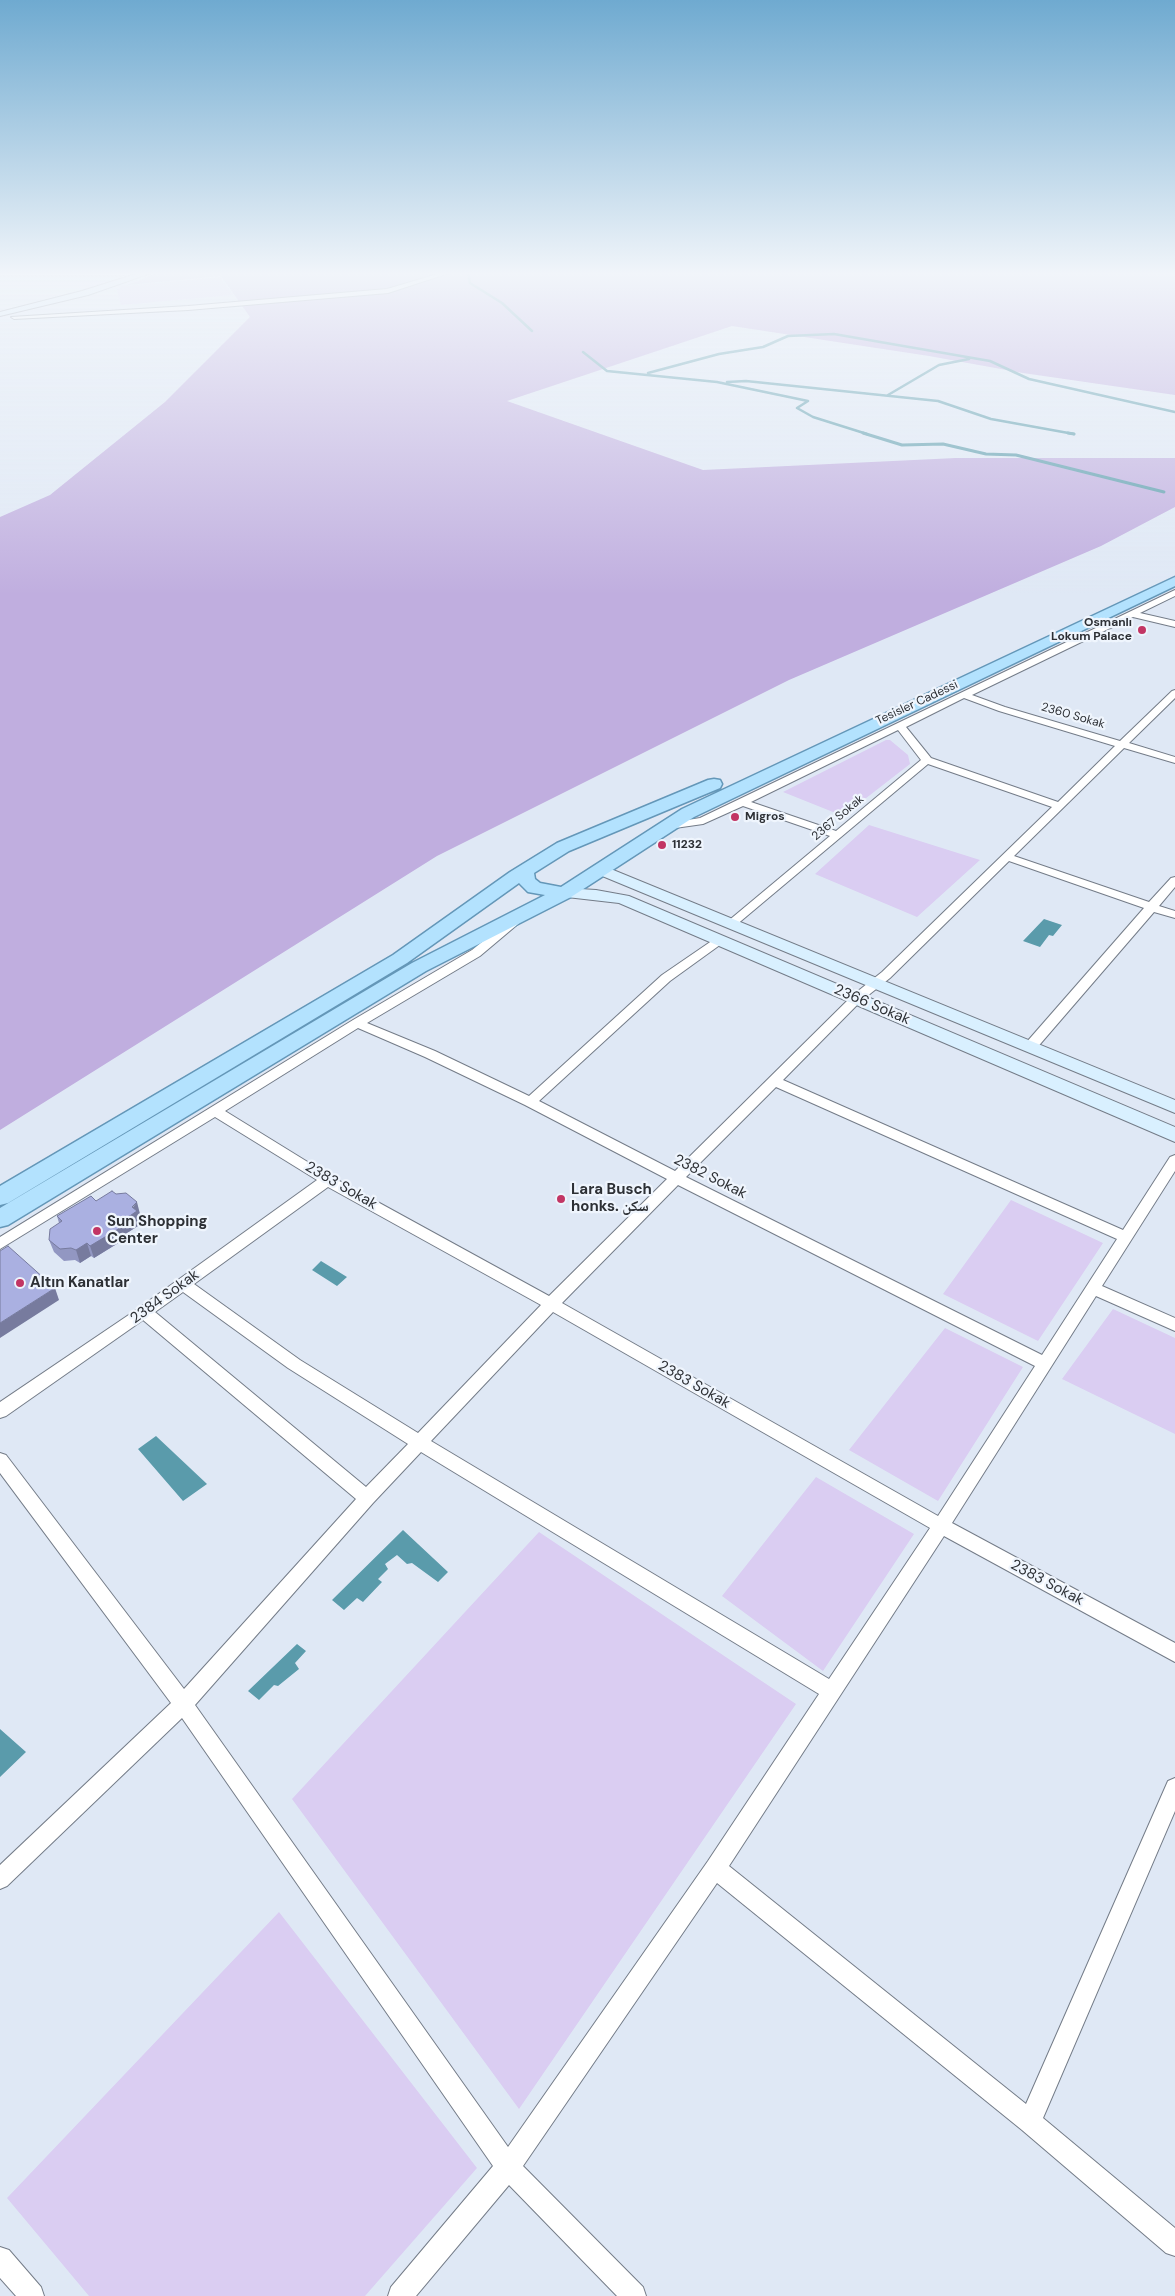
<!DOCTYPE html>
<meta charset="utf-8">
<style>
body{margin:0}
canvas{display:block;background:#dfe8f5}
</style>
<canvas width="1175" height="2296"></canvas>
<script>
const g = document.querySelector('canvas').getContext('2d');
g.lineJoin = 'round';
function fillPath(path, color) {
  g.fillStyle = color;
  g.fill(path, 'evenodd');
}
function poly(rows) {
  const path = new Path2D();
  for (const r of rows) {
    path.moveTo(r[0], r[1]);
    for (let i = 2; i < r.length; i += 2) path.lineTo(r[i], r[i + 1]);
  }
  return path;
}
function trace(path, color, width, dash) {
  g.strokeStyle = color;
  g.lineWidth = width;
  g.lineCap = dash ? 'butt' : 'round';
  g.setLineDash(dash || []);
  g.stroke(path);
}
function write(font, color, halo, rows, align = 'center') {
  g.font = font + ' "DM Sans","Noto Naskh Arabic",sans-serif';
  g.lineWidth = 4.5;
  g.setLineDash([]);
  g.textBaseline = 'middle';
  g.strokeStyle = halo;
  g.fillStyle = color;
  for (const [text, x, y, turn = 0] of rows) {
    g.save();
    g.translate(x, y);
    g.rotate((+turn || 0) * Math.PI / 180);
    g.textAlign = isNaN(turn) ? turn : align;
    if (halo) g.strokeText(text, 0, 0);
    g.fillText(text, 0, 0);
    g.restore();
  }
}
fillPath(poly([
 [220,277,233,295,121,305,117,290,123,286],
 [886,740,890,740,908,755,910,764,843,816,783,792],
 [869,825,980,860,917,917,815,874],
 [1011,1200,1103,1243,1038,1341,943,1294],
 [1113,1309,1175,1338,1175,1434,1062,1379],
 [945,1328,1023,1367,938,1501,849,1450],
 [816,1477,914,1534,823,1671,722,1596],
 [539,1532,796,1704,519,2109,292,1799],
 [279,1912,477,2168,365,2296,89,2296,7,2198]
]), '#dacdf2');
fillPath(poly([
 [157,273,1175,273,1175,395,1023,373,929,356,732,326,507,401,703,470,956,458,1175,458,1175,507,1101,546,789,680,437,856,0,1130,0,517,50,495,165,402,250,317,221,276,128,285]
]), '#c0aedf');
fillPath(poly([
 [1044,919,1062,925,1053,936,1049,935,1040,947,1023,941],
 [321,1261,347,1277,337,1286,312,1270],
 [156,1436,207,1484,183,1501,138,1449],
 [403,1530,448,1572,438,1582,412,1563,407,1564,397,1555,385,1564,388,1569,378,1579,382,1582,363,1602,357,1598,344,1610,332,1600],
 [297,1644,306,1651,295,1663,299,1669,278,1686,274,1685,259,1700,248,1691],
 [0,1729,26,1752,0,1777]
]), '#5a9bab');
trace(poly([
 [468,273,470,283,502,303,532,331],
 [583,352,607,371,717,382,808,401,797,408,813,417,867,434],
 [648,373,719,354,763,347,788,336,834,334,990,361,1029,379,1175,412],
 [727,382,746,381,938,401,991,419,1074,434],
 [888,395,939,365,969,359]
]), '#5a9bab', 2.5);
trace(poly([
 [863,433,902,445,943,444,986,454,1016,455,1164,492],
 [1068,433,1074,434]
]), '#5a9bab', 3);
const street = poly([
 [441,273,449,273,388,293,188,310,14,319,11,317,188,306,387,289,441,273],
 [1175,590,1175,596,1140,613,1175,621,1175,627,1133,617,972,695,1005,707,1120,741,1172,691,1175,690,1175,698,1129,743,1175,757,1175,763,1124,748,1014,856,1149,902,1171,878,1175,877,1175,887,1159,906,1175,911,1175,918,1154,912,1035,1050,1025,1050,1024,1047,1025,1044,1144,908,1009,861,890,978,861,1001,783,1080,1123,1230,1170,1157,1175,1155,1175,1171,1102,1286,1175,1318,1175,1331,1096,1296,952,1523,1175,1643,1175,1662,944,1536,729,1866,1026,2104,1168,1781,1175,1778,1175,1811,1043,2118,1175,2228,1175,2256,1166,2253,1022,2130,717,1883,523,2166,643,2287,646,2296,617,2296,509,2185,416,2296,388,2296,391,2287,493,2166,182,1718,7,1886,0,1889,0,1865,171,1703,0,1473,0,1453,6,1455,184,1689,356,1499,143,1320,6,1416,0,1418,0,1402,139,1308,317,1180,215,1117,0,1249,0,1237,353,1020,472,950,510,920,514,919,520,922,518,924,480,956,367,1023,435,1051,529,1096,662,975,716,938,724,938,726,940,724,942,670,981,539,1101,675,1171,853,995,882,972,1052,807,928,764,735,926,731,927,725,924,727,922,830,836,743,806,703,824,668,829,664,828,664,824,700,818,1175,590],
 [964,698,999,711,1115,746,1058,802,931,758,906,727,964,698],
 [898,730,921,760,836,831,751,802,898,730],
 [358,1028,425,1057,525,1105,667,1179,549,1296,332,1177,225,1111,358,1028],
 [776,1087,1117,1239,1042,1355,686,1177,776,1087],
 [678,1185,1035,1366,938,1516,562,1303,678,1185],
 [328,1187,541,1305,418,1433,300,1360,194,1284,328,1187],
 [183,1292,288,1368,408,1444,366,1487,155,1312,183,1292],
 [553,1312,930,1528,829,1679,431,1441,553,1312],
 [421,1452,819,1694,708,1861,508,2147,195,1705,373,1503,421,1452],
 [0,2247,9,2250,41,2287,44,2296,16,2296,0,2278,0,2247]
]);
const secondary = poly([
 [139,273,151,273,88,295,0,316,0,312,82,291,139,273],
 [601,865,1175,1100,1175,1113,595,873,593,870,595,867,601,865],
 [564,888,596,890,629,896,1175,1127,1175,1142,619,903,558,896,556,893,558,890,564,888]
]);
const primary = poly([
 [1175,577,1175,586,694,817,571,897,426,971,8,1225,0,1227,0,1208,412,963,545,895,528,892,519,883,407,963,8,1203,0,1205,0,1186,393,955,510,872,557,843,708,780,714,779,720,780,722,784,720,788,569,851,534,873,535,879,540,883,561,887,682,809,1175,577]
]);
trace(street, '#747c88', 2);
trace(secondary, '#747c88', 2);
trace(primary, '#6497b8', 3);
fillPath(street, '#fff');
fillPath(secondary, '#d9f0ff');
fillPath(primary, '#b3e2fe');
fillPath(poly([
 [96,1201,140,1214,139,1216,141,1224,127,1233,128,1237,94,1258,91,1256,80,1263,75,1260,64,1261,54,1252,49,1240,59,1223,57,1216]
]), '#9297c2');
fillPath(poly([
 [137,1202,140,1214,139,1216,141,1224,127,1233,128,1237,94,1258,90,1246,121,1222],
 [87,1243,91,1256,80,1263,76,1250],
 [55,1288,59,1300,0,1338,0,1323]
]), '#777b9e');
const building = poly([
 [112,1191,116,1194,126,1193,137,1202,132,1207,137,1211,121,1222,125,1225,90,1246,87,1243,76,1250,71,1248,60,1249,49,1240,50,1229,62,1221,57,1216,91,1196,96,1201,112,1191],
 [8,1246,55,1288,0,1323,0,1251,8,1246]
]);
fillPath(building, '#aab0e1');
trace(building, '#777b9e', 1);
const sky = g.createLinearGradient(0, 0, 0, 595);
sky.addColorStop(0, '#6faad0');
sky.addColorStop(0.46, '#f1f5fa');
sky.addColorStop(1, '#f1f5fa00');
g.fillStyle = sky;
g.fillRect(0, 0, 1175, 595);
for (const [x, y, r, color] of [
 [1142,630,5,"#c23564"],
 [735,817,5,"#c23564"],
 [662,845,5,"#c23564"],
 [561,1199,5,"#c23564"],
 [97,1231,5,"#c23564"],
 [20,1283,5,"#c23564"]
]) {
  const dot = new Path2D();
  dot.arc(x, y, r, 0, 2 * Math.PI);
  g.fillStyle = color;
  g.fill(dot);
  trace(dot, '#eff5fd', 2);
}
write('bold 12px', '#2d3035', '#eff5fd', [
 ["Osmanlı",1132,623,"right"],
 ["Lokum Palace",1132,637,"right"],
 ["Migros",745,817],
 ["11232",672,845]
], 'left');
write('12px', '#2d3035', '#eff5fd', [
 ["Tesisler Cadessi",917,703,-25],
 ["2360 Sokak",1073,716,16],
 ["2367 Sokak",838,818,-40]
]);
write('15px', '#2d3035', '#eff5fd', [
 ["2366 Sokak",872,1005,23],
 ["2382 Sokak",710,1177,27],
 ["2383 Sokak",341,1186,30],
 ["2384 Sokak",165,1297,-36],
 ["2383 Sokak",694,1385,30],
 ["2383 Sokak",1047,1583,28]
]);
write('bold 15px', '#2d3035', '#eff5fd', [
 ["Lara Busch",571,1190],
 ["honks. سكن",571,1207],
 ["Sun Shopping",107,1222],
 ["Center",107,1239],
 ["Altın Kanatlar",30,1283]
], 'left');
</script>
